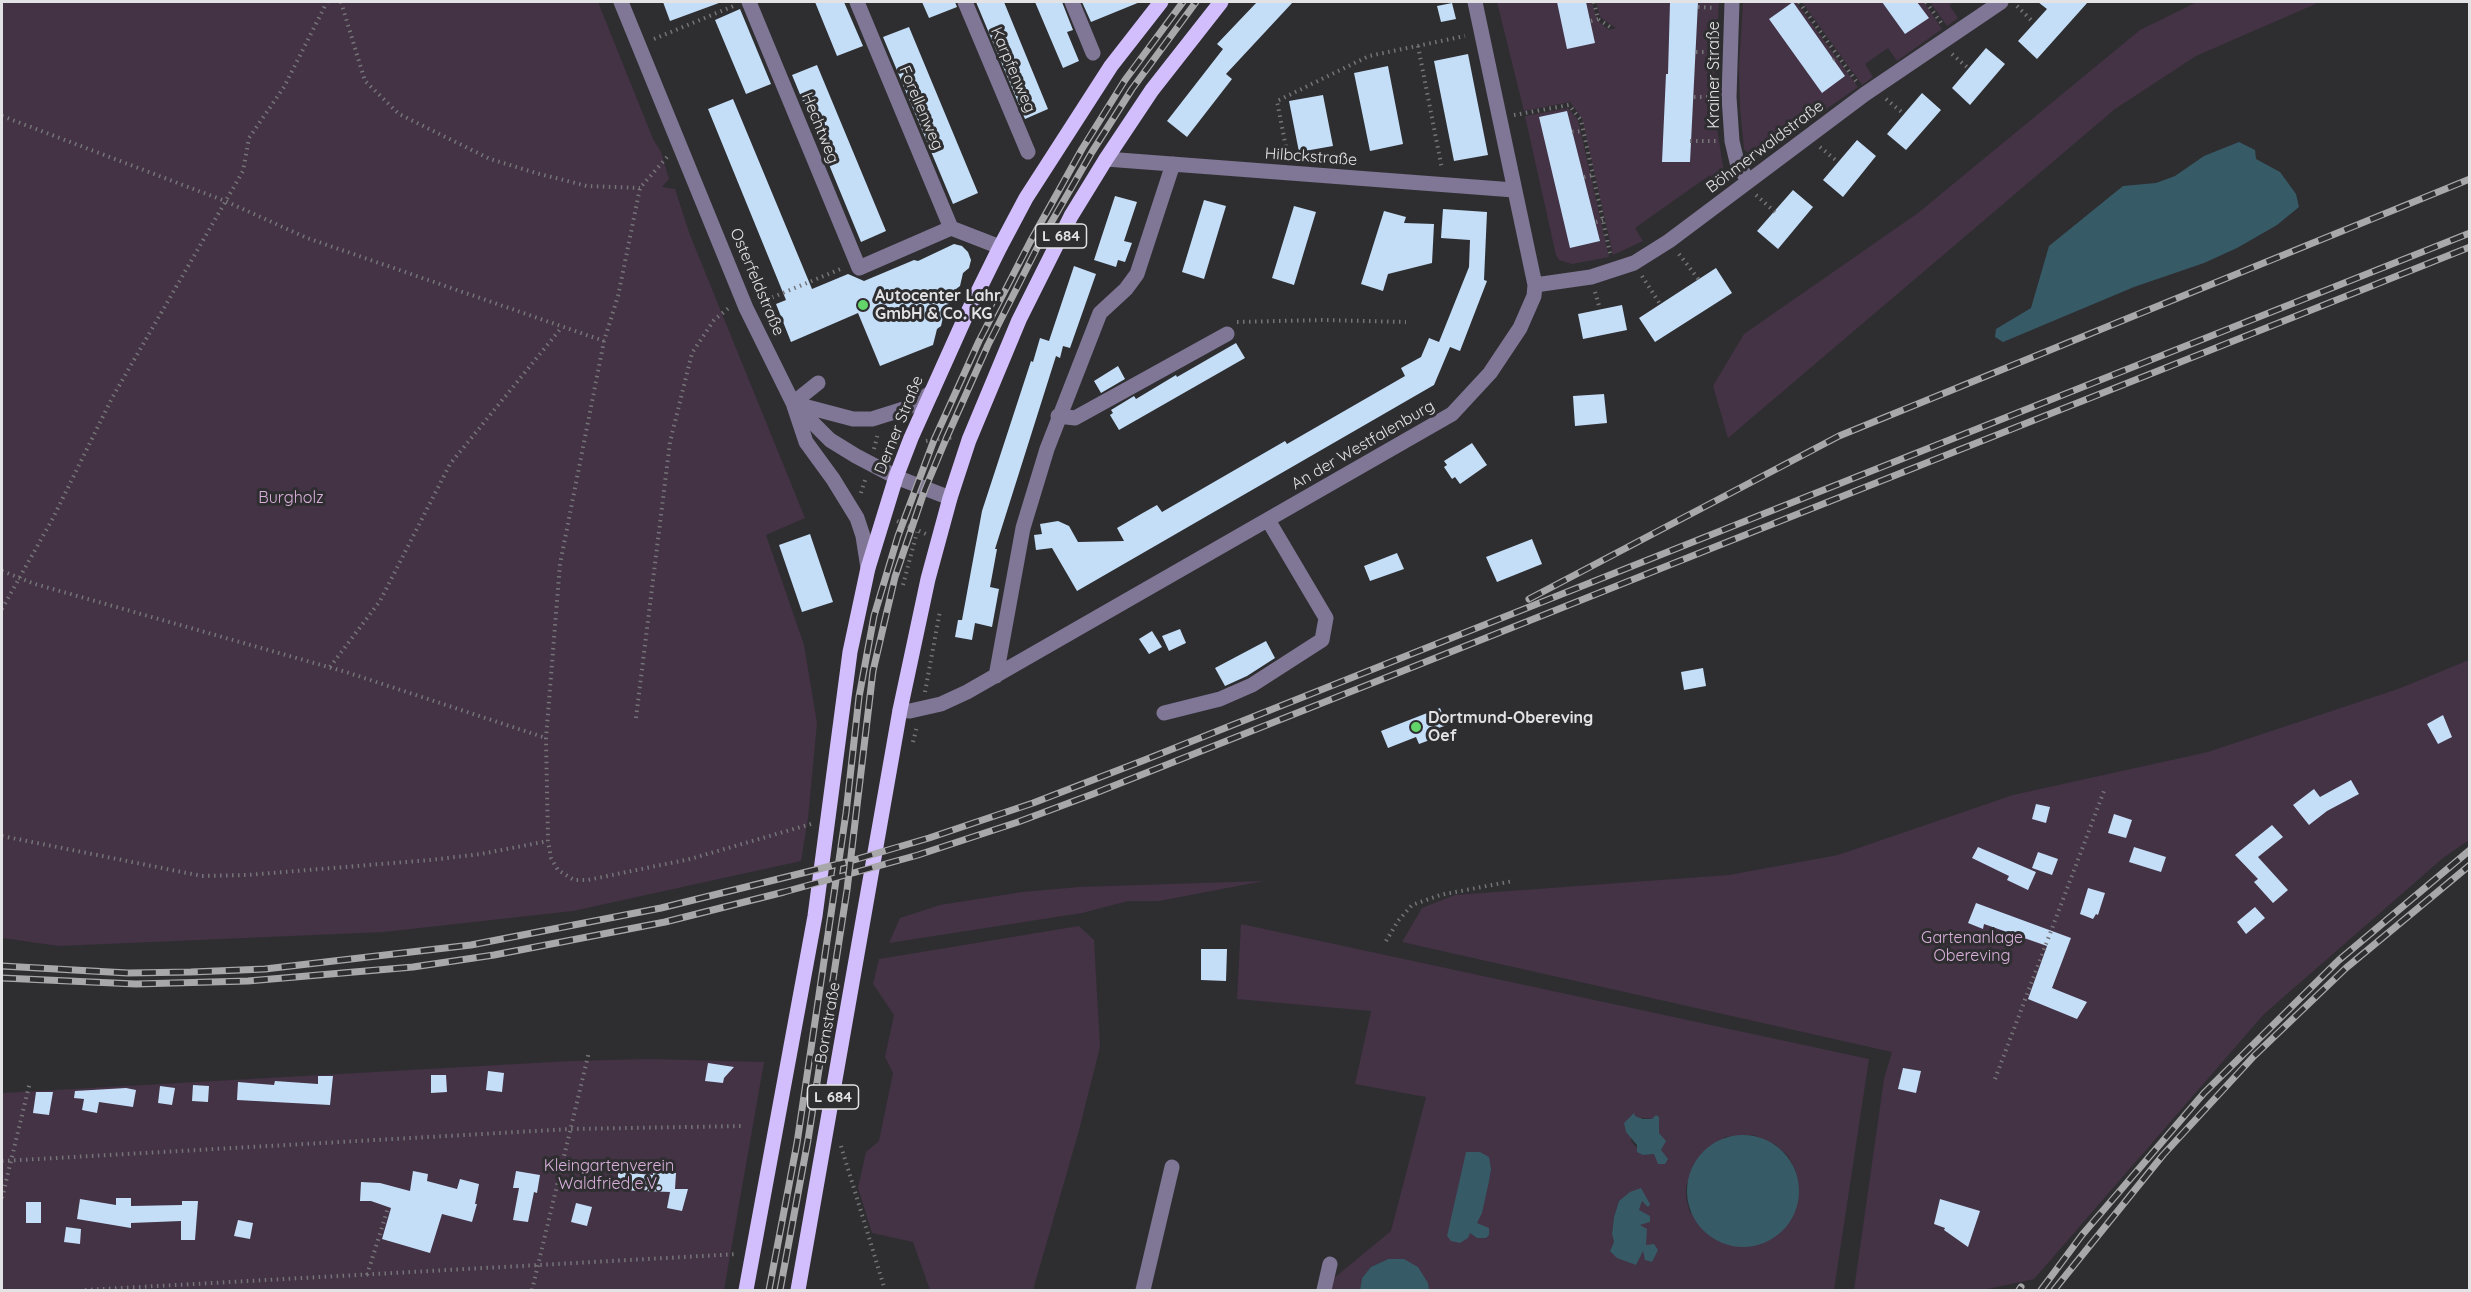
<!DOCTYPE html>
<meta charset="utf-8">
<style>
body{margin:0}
#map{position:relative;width:2471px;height:1292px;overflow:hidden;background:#2e2e31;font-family:Quicksand,sans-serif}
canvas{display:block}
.frame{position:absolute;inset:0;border:3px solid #e3e3e5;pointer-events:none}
</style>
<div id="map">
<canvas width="2471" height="1292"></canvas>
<div class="frame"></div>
</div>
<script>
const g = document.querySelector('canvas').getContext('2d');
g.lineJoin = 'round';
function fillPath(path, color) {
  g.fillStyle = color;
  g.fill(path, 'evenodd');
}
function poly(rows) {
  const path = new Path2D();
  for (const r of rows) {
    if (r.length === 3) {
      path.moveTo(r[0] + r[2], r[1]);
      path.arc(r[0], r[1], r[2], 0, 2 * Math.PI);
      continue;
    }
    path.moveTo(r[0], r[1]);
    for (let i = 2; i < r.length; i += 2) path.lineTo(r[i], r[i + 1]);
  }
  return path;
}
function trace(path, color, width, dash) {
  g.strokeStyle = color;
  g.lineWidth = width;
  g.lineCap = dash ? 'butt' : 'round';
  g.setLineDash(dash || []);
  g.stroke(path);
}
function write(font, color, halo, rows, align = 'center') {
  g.font = font + ' Quicksand,sans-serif';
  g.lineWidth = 6;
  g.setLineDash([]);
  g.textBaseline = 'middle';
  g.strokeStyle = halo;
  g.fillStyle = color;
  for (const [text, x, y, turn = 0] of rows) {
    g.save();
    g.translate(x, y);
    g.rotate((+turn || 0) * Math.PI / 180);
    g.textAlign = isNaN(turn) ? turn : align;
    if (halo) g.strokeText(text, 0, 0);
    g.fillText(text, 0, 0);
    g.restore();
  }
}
fillPath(poly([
 [2,2,598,2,653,139,661,152,669,179,662,187,675,189,690,235,805,518,766,535,804,645,817,723,808,818,801,861,573,911,384,932,59,946,2,938],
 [1497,2,1592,2,1597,20,1609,30,1616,28,1600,17,1596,2,1719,2,1714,80,1715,116,1724,173,1719,186,1710,175,1635,228,1643,241,1613,255,1582,118,1570,102,1524,111],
 [1743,2,1796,2,1858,87,1758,157,1752,157,1744,149,1740,108,1739,68],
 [1802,2,1924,2,1942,29,1897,61,1888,48,1865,64,1873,77,1862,85],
 [1930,2,1955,2,1949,5,1958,18,1947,26],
 [2197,2,2320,2,2196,56,2115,109,1728,438,1713,386,1744,334,1918,213,2140,30],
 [1568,108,1578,120,1609,257,1572,264,1559,260,1556,255,1525,116],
 [2469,660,2469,840,2443,858,2264,1014,2034,1279,1983,1290,1854,1290,1884,1079,1892,1052,1402,942,1422,908,1455,895,1729,875,1838,855,2013,795,2208,752,2398,689],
 [1264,881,1159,901,1128,901,1082,913,889,943,900,918,940,905,1022,892,1079,887],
 [1241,924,1869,1059,1834,1290,1429,1290,1428,1283,1404,1259,1388,1259,1371,1267,1362,1278,1360,1290,1331,1290,1334,1278,1391,1231,1426,1097,1355,1084,1371,1011,1237,999],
 [1634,1114,1634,1117,1652,1119,1659,1133,1661,1150,1654,1154,1643,1155,1631,1141],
 [1753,1135,1776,1145,1788,1156,1796,1171,1690,1213,1686,1198,1686,1185,1725,1137],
 [1641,1189,1642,1201,1639,1210,1650,1222,1639,1225,1646,1245,1658,1250,1651,1262,1644,1250,1610,1251,1614,1242,1612,1234,1614,1217,1619,1201],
 [1079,926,1094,940,1100,1047,1078,1134,1033,1290,930,1290,913,1242,872,1233,858,1188,866,1152,879,1141,893,1073,885,1057,894,1015,873,984,879,959],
 [650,1059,764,1062,724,1290,2,1290,2,1093,570,1061]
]), '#443245');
fillPath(poly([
 [2239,142,2255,150,2256,159,2280,172,2296,194,2299,207,2277,225,2237,248,2204,263,2134,287,2003,342,1995,337,1996,329,2031,308,2049,246,2123,186,2156,183,2175,176,2204,156],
 [1634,1113,1635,1116,1643,1119,1652,1119,1656,1115,1659,1117,1659,1133,1666,1141,1661,1150,1668,1159,1665,1164,1658,1164,1654,1154,1643,1155,1637,1152,1637,1145,1626,1132,1624,1123],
 [1743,1191,56],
 [1466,1152,1480,1152,1489,1157,1491,1169,1489,1181,1482,1213,1477,1223,1489,1228,1489,1235,1486,1238,1477,1238,1470,1233,1468,1238,1460,1243,1451,1241,1447,1236],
 [1641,1188,1650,1204,1648,1207,1642,1201,1639,1210,1650,1216,1650,1222,1640,1225,1647,1229,1646,1245,1654,1244,1658,1250,1652,1262,1645,1260,1643,1251,1636,1265,1617,1258,1610,1251,1614,1242,1612,1234,1614,1217,1619,1201,1630,1192],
 [1388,1259,1404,1259,1418,1267,1428,1283,1429,1290,1360,1290,1362,1278,1371,1267]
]), '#375a67');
fillPath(poly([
 [663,2,718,2,719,3,670,21],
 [815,2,844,2,863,46,837,56],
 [922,2,955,2,957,7,929,18],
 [976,2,1004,2,1048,109,1025,119],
 [1035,2,1062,2,1073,30,1067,32,1079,61,1063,68],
 [1082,2,1140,2,1091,22],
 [1257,2,1293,2,1226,74,1232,79,1187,137,1167,121,1223,49,1217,44],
 [1557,2,1586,2,1595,43,1567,49],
 [1670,2,1698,2,1690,162,1662,162,1666,74,1668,74],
 [1793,2,1845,76,1822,93,1769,19],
 [1882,2,1917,2,1929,18,1905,34],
 [2038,2,2088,2,2037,59,2018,41,2047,9],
 [1452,3,1456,19,1441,22,1437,6],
 [740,9,771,84,746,94,715,20],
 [909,27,978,193,953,204,883,37],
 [1986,48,2005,64,1970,105,1952,88],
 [1468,54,1488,155,1454,161,1434,61],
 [817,65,886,231,861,242,792,75],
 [1388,66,1403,144,1370,151,1354,73],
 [1922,93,1941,110,1906,150,1887,134],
 [1323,95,1333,146,1299,152,1289,101],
 [733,99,812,289,848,274,864,281,914,260,918,261,954,244,962,246,968,252,971,260,969,268,963,273,960,286,956,289,956,294,952,297,952,302,948,305,949,310,944,313,941,326,937,329,933,345,880,366,858,313,791,342,776,304,786,300,708,109],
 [1567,111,1600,241,1570,248,1539,117],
 [1857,140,1876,156,1843,197,1823,180],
 [1793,190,1813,207,1778,249,1757,231],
 [1115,196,1137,202,1124,241,1132,243,1125,262,1118,260,1116,267,1094,260],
 [1204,200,1226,206,1204,279,1182,272],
 [1294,206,1316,212,1294,285,1272,278],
 [1443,209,1487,212,1484,280,1487,281,1460,351,1450,347,1434,385,1077,591,1052,548,1036,550,1034,535,1042,534,1040,524,1058,521,1069,526,1078,542,1124,541,1117,528,1141,514,1157,505,1162,512,1285,441,1287,444,1405,376,1401,368,1421,357,1429,338,1439,342,1469,267,1470,240,1441,238],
 [1384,211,1406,217,1404,223,1434,224,1432,263,1388,274,1383,291,1361,284],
 [1074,266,1096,274,1070,348,1063,346,1060,358,1056,356,995,549,997,549,990,587,999,589,992,627,975,623,972,640,955,637,958,620,962,620,982,511,1031,361,1033,362,1040,338,1049,341],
 [1716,268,1732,293,1655,342,1639,318],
 [1622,305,1627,330,1583,339,1578,314],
 [1236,343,1245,358,1119,430,1110,415,1113,413,1111,410,1134,396,1136,399,1176,375,1177,377],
 [1118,366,1125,379,1101,393,1094,381],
 [1604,394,1607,423,1575,426,1573,396],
 [1472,443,1487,465,1460,484,1455,477,1452,479,1444,467,1447,465,1444,461],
 [810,534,833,602,802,612,779,545],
 [1532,539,1542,564,1497,582,1486,557],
 [1397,553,1404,569,1370,581,1364,566],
 [1180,629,1186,643,1169,651,1162,636],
 [1152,631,1162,647,1149,654,1139,639],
 [1266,641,1275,658,1247,676,1225,686,1215,668],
 [1703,668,1706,686,1684,690,1681,672],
 [1440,708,1447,725,1436,729,1438,737,1419,744,1416,737,1388,748,1381,731],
 [2443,715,2452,737,2438,744,2427,724],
 [2351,780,2359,794,2327,811,2309,825,2293,805,2314,789,2320,797],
 [2036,804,2050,807,2046,823,2032,819],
 [2114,814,2132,820,2126,838,2108,833],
 [2272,825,2283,837,2258,857,2288,890,2273,903,2254,882,2258,879,2235,855],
 [1978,847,2036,872,2028,890,2007,880,2009,876,1972,858],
 [2134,847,2166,857,2161,872,2129,862],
 [2038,852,2058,859,2052,875,2032,868],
 [2088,888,2105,893,2098,915,2096,914,2093,919,2080,914],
 [1976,903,2071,938,2052,988,2087,1002,2077,1019,2028,999,2047,946,1984,924,1983,929,1968,923],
 [2255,907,2265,918,2246,934,2237,922],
 [1201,949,1227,949,1226,981,1201,980],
 [708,1063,734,1067,724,1078,723,1083,705,1081],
 [1903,1068,1921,1071,1916,1093,1898,1089],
 [488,1071,504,1073,502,1092,486,1090],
 [431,1075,446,1075,447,1092,431,1093],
 [318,1076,333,1076,330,1105,237,1100,238,1082,274,1085,275,1081,318,1084],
 [193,1085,209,1086,208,1102,192,1101],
 [160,1086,175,1088,172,1105,158,1103],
 [126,1088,136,1090,133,1107,99,1102,97,1113,82,1110,84,1099,74,1098,75,1091],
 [36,1092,53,1092,49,1115,33,1113],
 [413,1171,428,1174,427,1181,457,1189,460,1179,479,1184,475,1204,477,1204,472,1222,442,1214,430,1253,382,1239,391,1208,371,1201,360,1201,361,1182,380,1183,410,1191],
 [516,1171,540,1175,537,1193,534,1192,528,1222,513,1220,519,1188,513,1188],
 [618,1172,653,1175,653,1173,676,1173,675,1189,688,1189,682,1211,667,1208,670,1192,618,1190],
 [116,1198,131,1198,131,1206,182,1205,182,1201,198,1201,195,1240,181,1240,181,1221,131,1223,131,1228,77,1219,80,1199,116,1205],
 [1940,1199,1980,1211,1968,1247,1944,1230,1945,1228,1934,1224],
 [26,1202,41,1202,41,1223,26,1223],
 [576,1203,592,1207,587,1226,571,1222],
 [238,1220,253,1223,250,1239,234,1236],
 [66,1227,81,1229,80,1244,64,1242]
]), '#c4def8');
trace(poly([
 [341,2,365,81,399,114,490,159,536,173,587,186,640,188],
 [1594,2,1598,19,1613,29],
 [1799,2,1856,81],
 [1926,2,1942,24],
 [2017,6,2034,23],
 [1698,7,1716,8],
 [1591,21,1598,19],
 [654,39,736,5],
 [1418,46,1442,169],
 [1696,52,1714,52],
 [1952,54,1968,68],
 [1833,60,1838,56],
 [1694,97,1713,97],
 [1886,99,1904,114],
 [1514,115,1569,105,1581,120,1610,253],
 [2,116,225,201,307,238,604,341],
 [1572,132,1583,131],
 [1690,141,1717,141],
 [1820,147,1838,162],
 [667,157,640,188,618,296,604,341,560,564,546,738,548,841,551,858,558,870,574,880,588,880,690,859,811,824],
 [1288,158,1277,101,1369,56,1465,36],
 [1584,177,1593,175],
 [1756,195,1775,212],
 [1596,222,1603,220],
 [1679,254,1699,280],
 [1642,276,1660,304],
 [1595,292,1600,309],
 [761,302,843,268],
 [1237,322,1322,320,1406,322],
 [926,441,955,437],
 [874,449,878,433],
 [861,493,866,477],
 [897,521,926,534],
 [2,571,35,584,346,672,546,738],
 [903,585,917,532],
 [2,609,53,518,112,398,243,171,249,138,284,87,327,2],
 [330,667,380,601,450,464,562,327],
 [925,692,940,611],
 [636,718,670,442,692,353,714,320,730,307],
 [913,742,917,726],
 [2,836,202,876,247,875,430,860,481,854,548,841],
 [1386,941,1398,921,1412,905,1440,895,1513,881],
 [1995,1079,2104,791],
 [841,1146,885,1290],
 [2,1161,571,1129,744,1126],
 [2,1198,30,1082],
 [367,1275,388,1208],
 [85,1290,738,1254],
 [532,1290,589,1052]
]), '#757578', 4, [1.5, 4.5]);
trace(poly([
 [621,2,746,308,793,403,830,440,856,456,896,477,950,498],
 [749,2,859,268,951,228,1000,247],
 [857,2,951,228],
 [965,2,1028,152],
 [1072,2,1093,53],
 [1732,2,1729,97,1732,141,1737,162,1748,181],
 [1106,159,1514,190],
 [1535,285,1591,277,1634,263,1669,241,1865,94,2001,2],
 [793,403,818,383],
 [796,404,853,419,872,419,907,408,932,392],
 [794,406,806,442,833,479,857,518,863,536,868,568],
 [1058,416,1075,418,1227,334],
 [996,676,1023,528,1047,449,1100,313,1126,289,1137,274,1173,164],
 [900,710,910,711,941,704,967,692,1452,414,1490,373,1520,328,1534,296,1535,285,1475,2],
 [1164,713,1220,699,1252,685,1322,640,1326,618,1268,520],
 [1143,1290,1172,1167],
 [1324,1290,1330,1264]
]), '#807695', 15);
trace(poly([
 [746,1290,815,916,850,652,868,568,896,477,911,438,964,320,1000,247,1026,198,1111,66,1161,2],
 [798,1290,900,710,928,579,950,498,969,440,1019,320,1071,216,1106,159,1152,90,1221,2]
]), '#d3befd', 15);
const rail = poly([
 [1529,599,1839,436,2470,179],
 [2,966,128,973,191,972,265,969,471,945,661,908,847,862,929,838,1033,803,1142,761,2470,233],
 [2,978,136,984,248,981,413,967,494,955,665,922,784,892,918,855,1018,822,1093,794,2470,247],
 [769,1290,797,1143,846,813,859,697,874,616,898,536,934,440,979,341,1030,242,1082,149,1125,80,1183,2],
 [780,1290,808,1140,847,890,873,671,895,577,925,489,946,439,988,345,1040,242,1092,152,1132,89,1196,2],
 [2019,1290,2021,1287],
 [2041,1290,2082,1235,2204,1093,2339,960,2470,850],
 [2054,1290,2163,1155,2254,1056,2346,968,2470,865]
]);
trace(rail, '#a8a8aa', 7);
trace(rail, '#2e2e31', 4.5, [14]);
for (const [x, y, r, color] of [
 [863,305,6,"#62d469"],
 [1416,727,6,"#62d469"]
]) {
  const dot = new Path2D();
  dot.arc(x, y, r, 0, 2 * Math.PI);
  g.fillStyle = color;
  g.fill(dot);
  trace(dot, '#2e2e31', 2);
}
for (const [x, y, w] of [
 [1061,236,51],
 [833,1097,51]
]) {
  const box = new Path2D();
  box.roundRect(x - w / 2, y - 12, w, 24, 4.5);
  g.fillStyle = '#2e2e31';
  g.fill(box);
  trace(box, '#e3e3e5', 1.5);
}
write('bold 15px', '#e3e3e5', null, [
 ["L 684",1061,236],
 ["L 684",833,1097]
]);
write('16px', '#e3e3e5', '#2e2e31', [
 ["Karpfenweg",1013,70,67],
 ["Krainer Straße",1714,75,-90],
 ["Forellenweg",921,108,67],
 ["Hechtweg",820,128,68],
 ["Böhmerwaldstraße",1765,147,-37],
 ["Hilbckstraße",1311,157,4],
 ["Osterfeldstraße",757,282,67],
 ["Derner Straße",899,425,-68],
 ["An der Westfalenburg",1363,445,-30],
 ["Bornstraße",828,1023,-80]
]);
write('bold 16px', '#e3e3e5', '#2e2e31', [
 ["Autocenter Lahr",875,296],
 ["GmbH & Co. KG",875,314],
 ["Dortmund-Obereving",1428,718],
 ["Oef",1428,736]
], 'left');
write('16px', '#dab0db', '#2e2e31', [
 ["Burgholz",291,498],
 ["Gartenanlage",1972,938],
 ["Obereving",1972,956],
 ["Kleingartenverein",609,1166],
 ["Waldfried e.V.",609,1184]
]);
</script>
